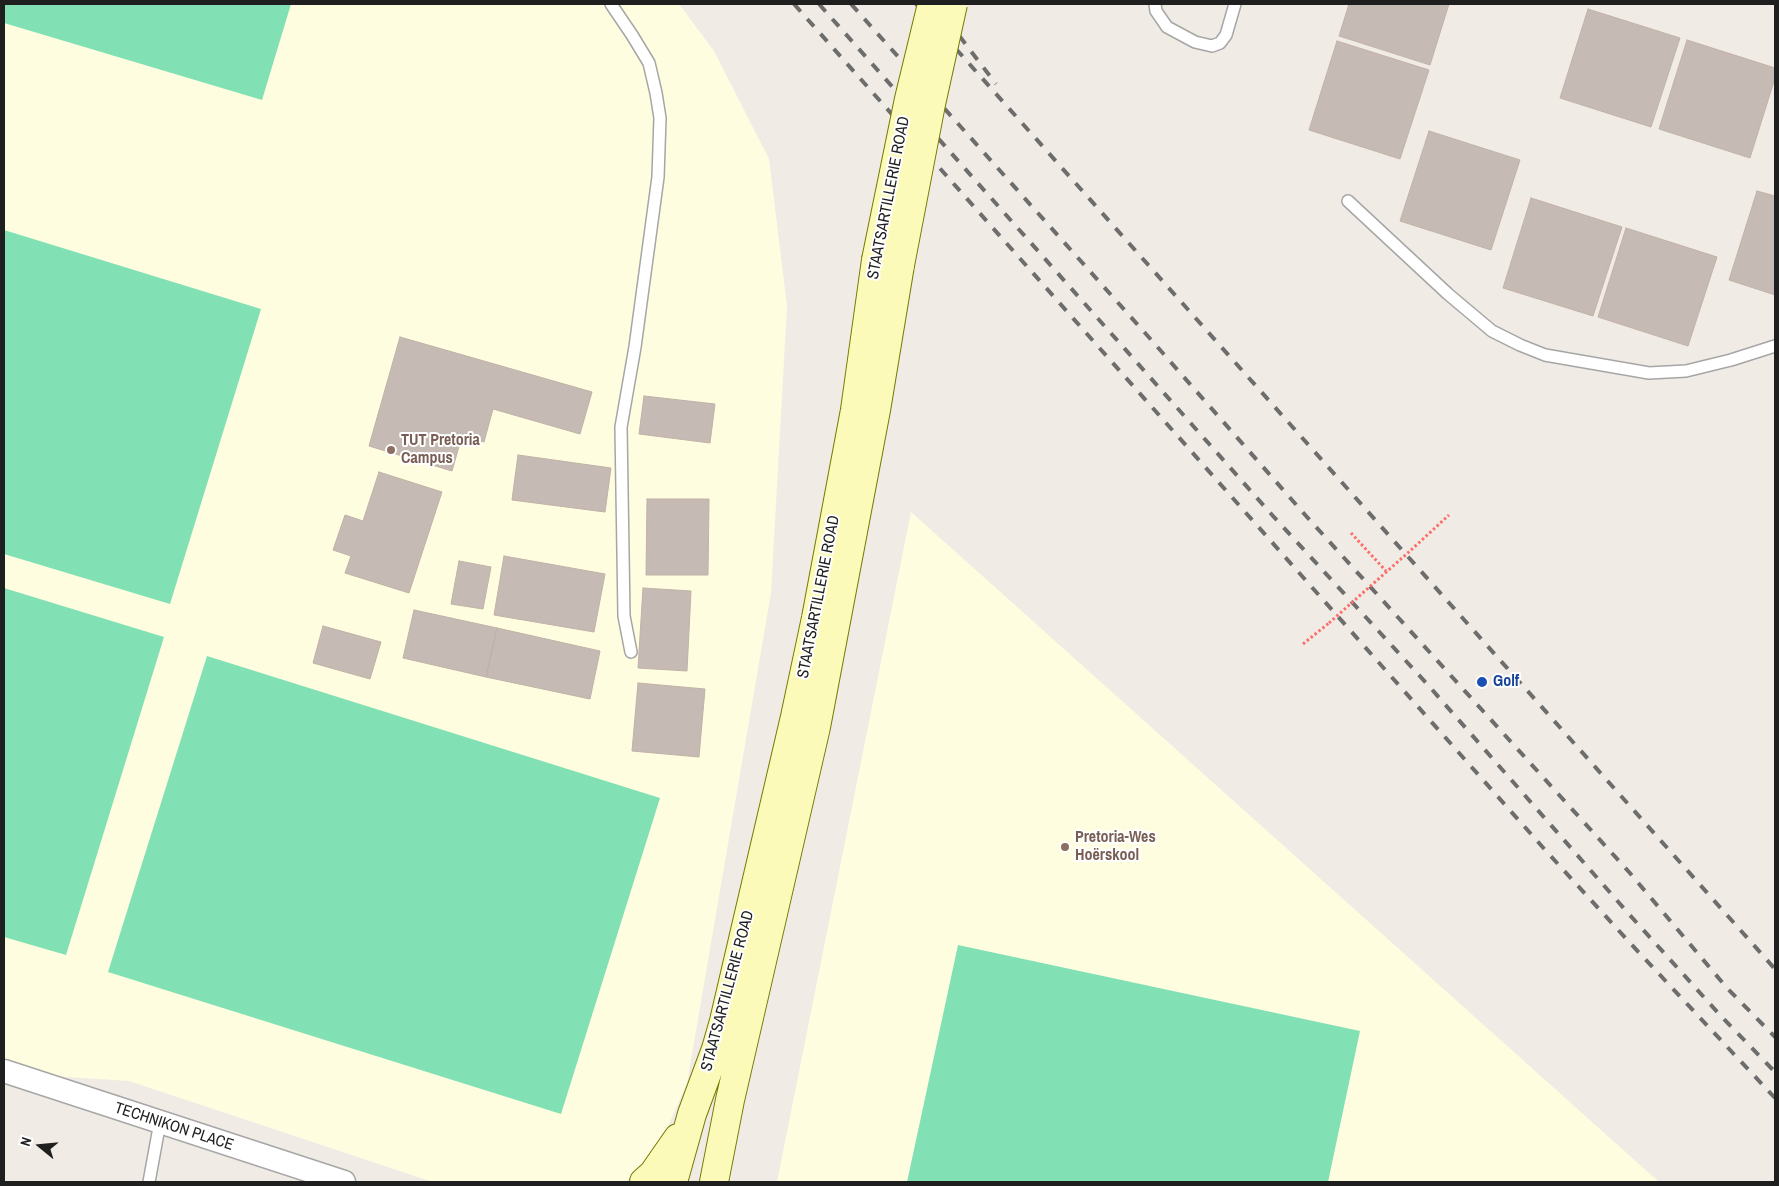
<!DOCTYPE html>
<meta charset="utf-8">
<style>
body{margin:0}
#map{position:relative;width:1779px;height:1186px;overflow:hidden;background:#f0ece5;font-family:"Archivo Narrow",sans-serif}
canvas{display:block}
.frame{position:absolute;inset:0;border:5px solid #1f1f1f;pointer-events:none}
.north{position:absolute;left:15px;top:1121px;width:50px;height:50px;-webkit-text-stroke:4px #fff;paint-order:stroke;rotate:287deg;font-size:14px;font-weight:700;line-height:20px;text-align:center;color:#1f1f1f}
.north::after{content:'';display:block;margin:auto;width:18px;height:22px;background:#1f1f1f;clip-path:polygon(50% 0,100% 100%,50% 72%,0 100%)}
</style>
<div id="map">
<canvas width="1779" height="1186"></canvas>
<div class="frame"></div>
<div class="north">N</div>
</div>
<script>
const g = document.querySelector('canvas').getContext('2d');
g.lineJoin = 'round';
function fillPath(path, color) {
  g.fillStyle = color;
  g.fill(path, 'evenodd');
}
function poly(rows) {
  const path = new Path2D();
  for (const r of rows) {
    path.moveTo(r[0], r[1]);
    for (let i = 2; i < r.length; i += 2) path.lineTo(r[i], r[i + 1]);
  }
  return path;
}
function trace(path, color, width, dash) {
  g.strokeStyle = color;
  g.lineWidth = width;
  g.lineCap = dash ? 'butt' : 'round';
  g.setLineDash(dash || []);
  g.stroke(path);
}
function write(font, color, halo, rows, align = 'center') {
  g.font = font + ' "Archivo Narrow",sans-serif';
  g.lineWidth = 4;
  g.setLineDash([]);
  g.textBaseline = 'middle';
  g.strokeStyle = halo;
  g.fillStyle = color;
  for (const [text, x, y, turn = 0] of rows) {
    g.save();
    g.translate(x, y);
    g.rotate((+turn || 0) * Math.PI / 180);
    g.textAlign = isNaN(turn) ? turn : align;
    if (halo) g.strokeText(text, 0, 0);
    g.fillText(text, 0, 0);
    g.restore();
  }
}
fillPath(poly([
 [4,4,679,4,714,51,769,159,787,306,771,593,687,1083,662,1140,626,1182,433,1182,129,1081,4,1073],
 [911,512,1659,1182,777,1182]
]), '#fffddf');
fillPath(poly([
 [4,4,291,4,262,100,4,23],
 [4,230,261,309,170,604,4,554],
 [4,588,164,637,66,955,4,937],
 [207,656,660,798,561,1114,108,972],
 [958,945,1360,1031,1328,1182,907,1182]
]), '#81e1b5');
const building = poly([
 [1349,4,1449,4,1430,65,1339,36,1349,4],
 [1588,9,1680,38,1651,127,1560,98,1588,9],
 [1687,40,1775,68,1775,78,1750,158,1659,129,1687,40],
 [1337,41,1429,70,1400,159,1309,130,1337,41],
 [1429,131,1520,160,1491,250,1400,221,1429,131],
 [1757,191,1775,196,1775,295,1729,280,1757,191],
 [1531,198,1622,227,1593,316,1503,288,1531,198],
 [1626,228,1717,257,1688,346,1598,317,1626,228],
 [400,337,592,392,580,434,493,409,484,442,462,436,452,471,369,446,400,337],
 [644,396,715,404,710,443,639,434,644,396],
 [518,455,611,468,605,512,512,500,518,455],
 [379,472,442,492,409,593,345,573,351,556,333,550,345,515,363,521,379,472],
 [647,499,709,499,708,575,646,575,647,499],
 [504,556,605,574,594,632,494,615,504,556],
 [459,561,491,567,483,609,451,604,459,561],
 [643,588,691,591,687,671,638,668,643,588],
 [414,610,497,628,486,677,403,658,414,610],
 [323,626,381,642,370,679,313,663,323,626],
 [497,628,600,651,590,699,486,677,497,628],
 [638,683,705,689,699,757,632,751,638,683]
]);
fillPath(building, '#c5bbb4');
trace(building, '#c2b1a7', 1);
const lane = poly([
 [611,4,632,35,649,63,656,93,660,118,658,177,635,347,621,427,624,616,631,652],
 [1155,4,1156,11,1167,27,1195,42,1212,46,1220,43,1226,35,1235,4],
 [1348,201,1448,294,1492,331,1520,345,1545,355,1649,373,1686,371,1731,360,1775,346],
 [149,1182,160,1122]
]);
const street = poly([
 [4,1071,344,1182]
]);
const secondary = poly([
 [644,1182,653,1174,678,1138],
 [673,1182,692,1114,716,1049,724,1021,795,717,816,618,855,410,876,260],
 [714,1182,730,1100,816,727,876,410,900,265]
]);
trace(lane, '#a6a6a6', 14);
trace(street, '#a6a6a6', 25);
trace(secondary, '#757a02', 30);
trace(poly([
 [1351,533,1386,571],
 [1411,550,1449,515],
 [1303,644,1329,623]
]), '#fd6e69', 3, [2.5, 2.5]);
trace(lane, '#fff', 11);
trace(street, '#fff', 22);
trace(secondary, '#fbfab8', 28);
trace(poly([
 [794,4,1547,852,1631,944,1775,1098],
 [819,4,1273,516,1428,685,1628,913,1720,1015,1775,1072],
 [851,4,1146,334,1307,517,1629,872,1727,988,1775,1037],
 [916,4,1775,969],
 [935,4,996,84]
]), '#6d6d6d', 4, [10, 10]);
const secondaryBridge = poly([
 [876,260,909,99,932,4],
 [900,265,931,104,953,4]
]);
trace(secondaryBridge, '#757a02', 30, []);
trace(poly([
 [1329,623,1411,550]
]), '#fd6e69', 3, [2.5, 2.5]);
trace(secondaryBridge, '#fbfab8', 28);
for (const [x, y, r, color] of [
 [391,450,5,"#8d6e63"],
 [1482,682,6,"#1a4fb4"],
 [1065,847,5,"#8d6e63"]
]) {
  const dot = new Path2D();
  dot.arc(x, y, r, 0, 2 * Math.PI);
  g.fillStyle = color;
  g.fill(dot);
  trace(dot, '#fff', 2);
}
write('16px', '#1f1f1f', '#fff', [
 ["STAATSARTILLERIE ROAD",889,198,-79],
 ["STAATSARTILLERIE ROAD",819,597,-79],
 ["STAATSARTILLERIE ROAD",728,991,-75],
 ["TECHNIKON PLACE",174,1127,18]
]);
write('bold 16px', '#785e54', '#fff', [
 ["TUT Pretoria",401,441],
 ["Campus",401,459],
 ["Pretoria-Wes",1075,838],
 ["Hoërskool",1075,856]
], 'left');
write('bold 16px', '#164399', '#fff', [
 ["Golf",1493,682]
], 'left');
</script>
